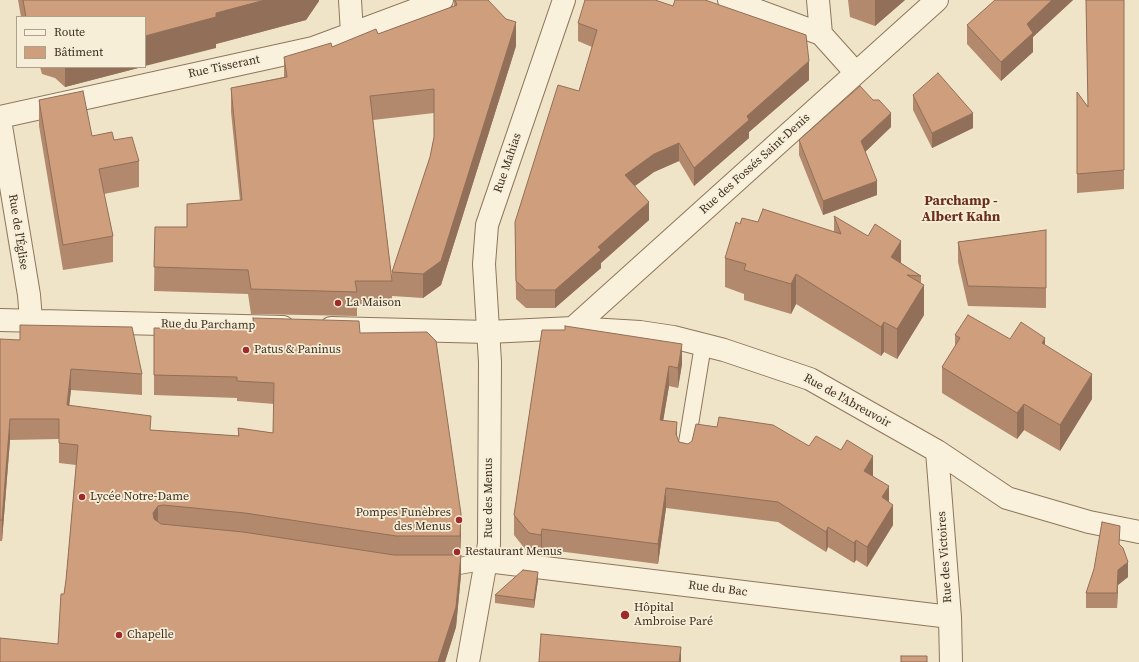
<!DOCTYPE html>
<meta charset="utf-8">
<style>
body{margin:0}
#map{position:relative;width:1139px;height:662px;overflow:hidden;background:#f0e4c8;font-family:"Source Serif 4",serif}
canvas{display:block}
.legend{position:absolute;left:16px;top:16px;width:130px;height:52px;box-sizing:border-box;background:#f7eed8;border:1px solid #ada18e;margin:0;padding:5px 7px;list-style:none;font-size:12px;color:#3d2e20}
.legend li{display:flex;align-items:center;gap:8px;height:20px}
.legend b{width:20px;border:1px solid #ada18e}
</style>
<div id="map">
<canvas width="1139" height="662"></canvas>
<ul class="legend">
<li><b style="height:5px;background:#faf1dc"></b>Route</li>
<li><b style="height:11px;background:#cf9f7d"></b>Bâtiment</li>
</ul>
</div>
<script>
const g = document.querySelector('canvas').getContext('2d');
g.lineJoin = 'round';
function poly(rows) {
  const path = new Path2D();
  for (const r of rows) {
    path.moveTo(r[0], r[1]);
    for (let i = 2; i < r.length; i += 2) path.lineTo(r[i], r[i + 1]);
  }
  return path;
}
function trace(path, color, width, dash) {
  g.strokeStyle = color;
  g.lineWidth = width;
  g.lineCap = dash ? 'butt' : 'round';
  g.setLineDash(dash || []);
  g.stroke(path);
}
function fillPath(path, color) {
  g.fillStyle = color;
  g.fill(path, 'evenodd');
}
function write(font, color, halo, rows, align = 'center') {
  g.font = font + ' "Source Serif 4",serif';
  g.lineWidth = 3.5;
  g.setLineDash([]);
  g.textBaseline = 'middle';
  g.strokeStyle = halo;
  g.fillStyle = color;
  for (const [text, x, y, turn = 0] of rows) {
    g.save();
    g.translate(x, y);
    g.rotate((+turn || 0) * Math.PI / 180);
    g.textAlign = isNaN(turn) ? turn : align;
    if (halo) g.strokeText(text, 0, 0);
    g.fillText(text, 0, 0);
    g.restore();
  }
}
const lane = poly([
 [685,455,703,345],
 [439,566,459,566,487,561]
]);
const street = poly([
 [350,0,352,33],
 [729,0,821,34,856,73],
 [818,0,821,34],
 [0,117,313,48,442,0],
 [0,120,29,295,31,320],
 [0,320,283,327],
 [331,328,488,332,573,328,640,332,673,337,724,350,810,379,937,451,1007,498,1089,522,1139,532],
 [573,328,937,0],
 [937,451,950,617,951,662],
 [487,561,950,617],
 [468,662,489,544,490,362,484,264,487,225,564,0]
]);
trace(lane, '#8d765c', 18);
trace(street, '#8d765c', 24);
trace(lane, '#faf1dc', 16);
trace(street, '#faf1dc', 22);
fillPath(poly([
 [18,0,319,0,319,1,306,20,216,44,216,48,145,17,21,17],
 [454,0,488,0,516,46,441,285,423,298,392,296,392,272,430,157,434,138,434,113,373,120,392,281,392,306,357,305,357,316,251,314,248,294,154,291,155,227,187,227,240,201,231,112,231,88,284,77,284,57,332,47,378,34,454,6],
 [848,0,905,0,875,26,850,17],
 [995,0,1073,0,1033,37,1033,52,1001,81,967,44,967,25],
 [1086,0,1124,0,1124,189,1077,193,1077,92,1088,107],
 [578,23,809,80,749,132,749,138,694,186,679,161,654,172,635,186,649,220,601,263,601,268,555,308,526,308,516,299,515,222,579,91,592,47,578,41],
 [40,67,142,67,65,87,55,78,42,74],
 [913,95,973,128,932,148,913,110],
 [39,100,92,136,114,140,139,161,139,187,104,194,113,236,113,262,63,270,39,126],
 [891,127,865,152,877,195,823,215,799,155,799,140],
 [834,216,901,263,921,276,921,283,924,315,897,359,884,352,881,356,796,304,791,314,744,300,744,294,725,287,725,258,740,224,758,222,834,232],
 [1046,230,1046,308,968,306,958,262,958,242],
 [253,318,360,333,461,535,460,555,461,575,456,627,445,662,0,662,58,644,64,594,66,580,76,465,59,463,59,439,10,440,2,541,0,541,0,339,142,374,142,395,71,390,69,405,151,430,238,436,238,428,273,433,274,404,237,401,237,398,154,395,154,328,253,329],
 [542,330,682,364,678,388,669,386,663,420,677,438,679,442,688,444,809,446,873,476,873,477,889,501,893,525,867,567,856,560,854,563,828,547,826,552,778,522,666,508,658,564,542,549,541,555,529,554,514,535,514,515],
 [955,335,1010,339,1045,345,1092,399,1060,451,1024,430,1017,439,942,393,942,367,955,347],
 [1120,545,1128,577,1118,585,1117,608,1086,608,1086,593],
 [538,580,534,608,495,603,495,595]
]), '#b2896c');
fillPath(poly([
 [265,0,319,0,319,1,306,20,216,44,216,48,145,66,145,36,216,13],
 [875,0,905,0,875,26],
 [1052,0,1073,0,1033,37,1033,52,1001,81,1001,62,1027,24],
 [516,22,516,46,441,285,423,298,423,274],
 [809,61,809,80,749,132,749,138,694,186,694,168,747,116],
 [65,67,142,67,65,87],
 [891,113,891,127,861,156,861,141],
 [973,113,973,128,932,148,932,133],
 [679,143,679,161,654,172,625,193,625,175,654,154],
 [877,181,877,195,823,215,823,201],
 [649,202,649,220,601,263,601,268,555,308,555,290,598,247],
 [901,241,901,271,891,257],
 [796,274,796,304,791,314,791,284],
 [924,285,924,315,897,359,897,329],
 [884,322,884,352,881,356,881,327],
 [1045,338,1045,363,1042,343],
 [682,344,682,364,678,388,678,368],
 [669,366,669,386,660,440,660,420],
 [71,369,71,390,67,425,67,405],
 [1092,374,1092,399,1060,451,1060,425],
 [1024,404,1024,430,1017,439,1017,413],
 [10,419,10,440,2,541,2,520],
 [677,422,677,442,676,434],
 [873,456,873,476,864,492,864,471],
 [889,486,889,506,882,497],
 [666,488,666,508,658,564,658,544],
 [893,505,893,525,867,567,867,547],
 [158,506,158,527,153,534,153,513],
 [461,514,461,535,460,556,460,536],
 [828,527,828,547,826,552,826,532],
 [542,529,542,549,541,555,541,535],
 [856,540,856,560,854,563,854,543],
 [461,555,461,575,456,627,445,662,438,662],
 [1128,562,1128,577,1118,585,1117,608,1117,593,1118,570],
 [538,572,538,580,534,608,534,600],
 [681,647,681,662,679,662]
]), '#916f58');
const building = poly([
 [23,0,265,0,216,13,216,17,145,36,145,17,26,17,23,0],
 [455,0,488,0,506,19,516,22,441,261,423,274,392,272,430,157,434,137,434,89,370,96,392,281,355,281,357,292,251,289,248,270,154,267,155,227,187,227,187,204,242,200,231,88,287,77,284,57,331,43,332,47,376,29,378,34,457,5,455,0],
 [585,0,655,0,673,6,675,0,705,0,806,35,809,61,747,116,749,120,694,168,679,143,654,154,625,175,649,202,598,247,601,250,555,290,526,290,516,281,515,222,558,85,579,91,597,30,578,23,585,0],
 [995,0,1052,0,1027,24,1033,33,1001,62,967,25,995,0],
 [1086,0,1124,0,1124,170,1077,174,1077,92,1088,107,1086,0],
 [938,73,973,113,932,133,913,95,938,73],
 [860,86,873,100,879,100,891,113,861,141,877,181,823,201,799,140,860,86],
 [83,91,92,136,112,132,114,140,132,137,139,161,99,169,113,236,63,245,39,100,83,91],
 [763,209,841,234,834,216,868,236,875,224,901,241,891,257,921,276,907,275,924,285,897,329,884,322,881,327,796,274,791,284,744,270,746,264,725,258,736,222,740,224,742,218,758,222,763,209],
 [1046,230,1046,288,968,286,958,242,1046,230],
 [968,315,1010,339,1021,322,1045,338,1042,343,1092,374,1060,425,1024,404,1017,413,942,367,960,338,955,335,968,315],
 [253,318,359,321,360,333,427,332,436,341,461,514,460,536,396,536,245,513,163,505,158,506,153,513,154,519,161,524,243,532,394,555,461,555,456,607,438,662,0,662,0,638,58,644,61,594,64,594,66,580,78,445,59,443,59,419,10,419,2,520,0,520,0,339,20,340,20,325,132,327,142,374,71,369,67,405,151,416,150,430,239,436,238,428,273,433,274,383,237,381,237,377,154,375,154,328,254,329,253,318],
 [565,326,682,344,678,368,669,366,660,420,677,422,676,434,679,442,688,444,692,441,696,424,717,427,719,417,773,425,809,446,816,436,841,450,847,440,873,456,864,471,889,486,882,497,893,505,867,547,856,540,854,543,828,527,826,532,778,502,666,488,658,544,542,529,541,535,529,533,514,515,542,330,565,330,565,326],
 [1102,522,1120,526,1119,544,1123,548,1128,562,1118,570,1117,593,1086,593,1094,569,1102,522],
 [523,570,538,572,534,600,495,595,523,570],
 [541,634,681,647,679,662,539,662,541,634],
 [901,656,927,656,927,662,901,662,901,656]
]);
fillPath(building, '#cf9f7d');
trace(building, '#916f58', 1);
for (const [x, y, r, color] of [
 [338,303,4,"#9e2a2b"],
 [246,350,4,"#9e2a2b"],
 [82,497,4,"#9e2a2b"],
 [459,520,4,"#9e2a2b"],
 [457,552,4,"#9e2a2b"],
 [625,615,5,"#9e2a2b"],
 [119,635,4,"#9e2a2b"]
]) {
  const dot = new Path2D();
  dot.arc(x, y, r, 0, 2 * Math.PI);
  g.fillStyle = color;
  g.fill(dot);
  trace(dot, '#f7eed8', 1.5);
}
write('12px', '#3d2e20', '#f7eed8', [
 ["Rue Tisserant",224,67,-12],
 ["Rue Mahias",508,163,-71],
 ["Rue des Fossés Saint-Denis",755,164,-42],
 ["Rue de l'Église",18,232,81],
 ["Rue du Parchamp",208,325,1],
 ["Rue de l'Abreuvoir",847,401,29],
 ["Rue des Menus",489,498,-90],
 ["Rue des Victoires",945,557,-94],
 ["Rue du Bac",718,589,7]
]);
write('12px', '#3d2e20', '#f7eed8', [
 ["La Maison",346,303],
 ["Patus & Paninus",254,350],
 ["Lycée Notre-Dame",90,497],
 ["Pompes Funèbres",451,513,"right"],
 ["des Menus",451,527,"right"],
 ["Restaurant Menus",465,552],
 ["Hôpital",634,608],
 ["Ambroise Paré",634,622],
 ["Chapelle",127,635]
], 'left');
write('bold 14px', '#6b2e1e', '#f7eed8', [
 ["Parchamp -",961,201],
 ["Albert Kahn",961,217]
]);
</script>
